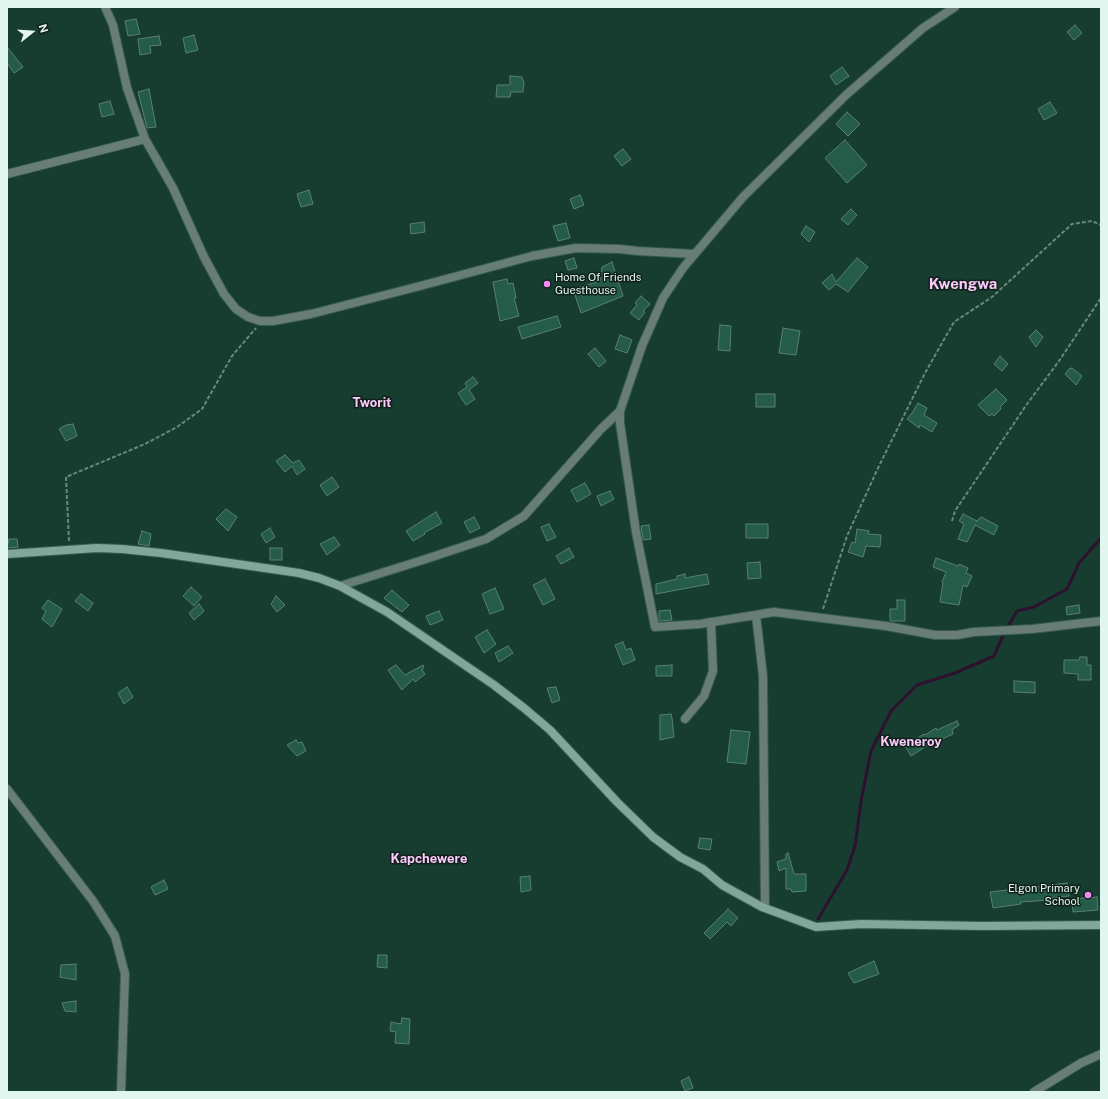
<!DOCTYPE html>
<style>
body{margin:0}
#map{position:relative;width:1108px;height:1099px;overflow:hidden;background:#163d30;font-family:"Public Sans",sans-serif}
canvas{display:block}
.frame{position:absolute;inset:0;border:8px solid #e1f6ee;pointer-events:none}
.north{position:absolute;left:12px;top:12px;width:40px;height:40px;-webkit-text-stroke:3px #10201a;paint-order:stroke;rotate:73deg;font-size:11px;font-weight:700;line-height:16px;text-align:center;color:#e1f6ee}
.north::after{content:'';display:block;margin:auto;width:14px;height:18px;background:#e1f6ee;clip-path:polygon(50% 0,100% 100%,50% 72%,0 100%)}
</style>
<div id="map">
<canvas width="1108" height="1099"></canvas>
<div class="frame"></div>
<div class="north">N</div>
</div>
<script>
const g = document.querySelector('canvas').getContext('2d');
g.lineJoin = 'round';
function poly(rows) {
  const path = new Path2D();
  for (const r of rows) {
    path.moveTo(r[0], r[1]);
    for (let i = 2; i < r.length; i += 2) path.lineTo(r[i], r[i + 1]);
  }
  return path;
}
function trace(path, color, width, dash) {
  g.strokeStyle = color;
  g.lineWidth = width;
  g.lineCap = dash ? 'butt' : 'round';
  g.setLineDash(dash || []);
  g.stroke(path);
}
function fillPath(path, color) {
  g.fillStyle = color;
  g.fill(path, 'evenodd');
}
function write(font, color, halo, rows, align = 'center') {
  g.font = font + ' "Public Sans",sans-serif';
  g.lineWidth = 3;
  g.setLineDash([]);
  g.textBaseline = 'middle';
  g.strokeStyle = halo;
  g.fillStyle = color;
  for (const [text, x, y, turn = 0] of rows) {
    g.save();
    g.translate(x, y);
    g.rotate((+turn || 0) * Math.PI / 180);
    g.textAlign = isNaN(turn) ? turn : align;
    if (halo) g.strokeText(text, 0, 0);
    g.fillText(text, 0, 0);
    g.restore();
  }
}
trace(poly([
 [818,919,847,870,855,846,861,801,871,751,891,711,917,685,955,673,994,656,1005,631,1017,611,1034,607,1067,589,1079,563,1101,538]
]), '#2d112e', 3);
const building = poly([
 [136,19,140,34,128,36,125,21,136,19],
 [1075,25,1082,33,1074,40,1067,32,1075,25],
 [194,35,198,50,186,53,183,38,194,35],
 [159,36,161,45,150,46,151,53,140,55,138,39,159,36],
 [7,47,23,67,14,73,7,63,7,47],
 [842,67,849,76,836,85,830,76,842,67],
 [510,76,522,77,523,81,524,82,523,92,511,92,510,97,496,97,497,85,510,85,510,76],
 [149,89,156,127,147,128,138,92,149,89],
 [110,101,114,114,102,117,99,104,110,101],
 [1050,102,1057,113,1044,120,1038,109,1050,102],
 [847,112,860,124,848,136,836,124,847,112],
 [845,140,867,165,847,183,825,158,845,140],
 [623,149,631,159,622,166,614,156,623,149],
 [309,190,313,204,301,207,297,194,309,190],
 [580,195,584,205,574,209,570,199,580,195],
 [851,209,857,215,848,225,841,219,851,209],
 [424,222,425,232,411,234,410,224,424,222],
 [566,223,570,238,558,241,553,226,566,223],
 [806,226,815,232,809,242,801,234,806,226],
 [574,258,577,268,568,270,565,261,574,258],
 [857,258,868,267,848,292,836,284,829,290,822,283,832,274,836,282,857,258],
 [612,262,623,296,581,313,573,289,600,281,602,267,612,262],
 [507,279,508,284,513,283,516,298,514,298,519,316,500,321,493,282,507,279],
 [641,296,650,304,643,311,645,312,639,320,630,313,637,305,635,303,641,296],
 [557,316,561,327,522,339,518,327,557,316],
 [720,325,731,326,730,351,718,350,720,325],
 [783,328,800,331,796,355,779,353,783,328],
 [1036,330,1043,337,1036,347,1029,337,1036,330],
 [620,335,632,340,627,353,615,349,620,335],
 [595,348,606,361,599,367,588,354,595,348],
 [1000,356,1008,364,1002,371,994,364,1000,356],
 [1072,368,1082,376,1076,385,1065,374,1069,369,1072,368],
 [473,377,478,383,469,390,475,399,466,405,458,393,467,387,465,383,473,377],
 [996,389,1007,400,1000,407,1001,409,994,416,992,414,989,416,978,405,996,389],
 [756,394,775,394,775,407,756,407,756,394],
 [918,403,927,408,924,415,937,423,932,432,920,425,919,428,907,419,912,413,918,403],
 [73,424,77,436,66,441,59,429,66,425,73,424],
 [285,455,293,463,299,460,305,469,297,475,292,466,285,472,276,461,285,455],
 [332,477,339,487,327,496,320,485,332,477],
 [585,483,591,494,577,502,571,490,585,483],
 [610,491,614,499,601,506,597,496,610,491],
 [226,509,237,517,228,531,216,519,226,509],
 [436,512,442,523,424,533,425,534,413,541,406,531,436,512],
 [963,514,977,521,976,522,981,517,998,526,994,535,975,525,967,542,958,539,964,524,959,521,963,514],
 [474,517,480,528,470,533,464,522,474,517],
 [549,524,556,537,547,541,541,527,549,524],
 [746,524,768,524,768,538,746,538,746,524],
 [649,525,651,539,643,540,641,526,649,525],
 [270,528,275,537,266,543,261,534,270,528],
 [857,529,869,531,868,534,881,535,880,547,866,546,863,557,848,552,852,542,855,543,857,529],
 [142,531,151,534,149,546,138,544,142,531],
 [334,537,340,545,327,555,320,544,334,537],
 [9,539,17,539,18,547,7,548,9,539],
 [270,548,282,548,282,560,270,560,270,548],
 [569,548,574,557,561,564,556,556,569,548],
 [936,558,958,566,959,564,968,568,966,573,972,576,967,587,963,585,959,605,940,602,943,582,942,582,946,572,933,567,936,558],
 [760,562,761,578,748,579,747,563,760,562],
 [685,574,685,578,707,574,709,584,656,594,656,584,677,579,677,576,685,574],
 [545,579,555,599,543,605,533,585,545,579],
 [191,587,202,597,194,606,183,596,191,587],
 [495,588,504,609,490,614,482,594,495,588],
 [392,590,409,605,402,612,384,598,392,590],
 [81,594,93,603,88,611,75,601,81,594],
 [276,596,285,605,277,612,271,604,276,596],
 [48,600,62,609,52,627,42,619,46,611,42,608,48,600],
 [897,600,905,600,905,621,890,621,890,609,897,609,897,600],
 [199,604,204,611,194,620,189,613,199,604],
 [1079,605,1080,613,1067,615,1066,607,1079,605],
 [670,610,672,620,659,621,659,611,670,610],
 [439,611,443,620,430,625,426,616,439,611],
 [487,630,496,644,484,653,475,637,487,630],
 [623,642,626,650,631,648,635,660,623,665,615,645,623,642],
 [508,646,513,653,499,662,495,653,508,646],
 [1080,657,1087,657,1087,665,1091,665,1091,680,1078,680,1078,674,1064,673,1064,660,1079,660,1080,657],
 [396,665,405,675,423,665,424,667,422,670,425,674,415,682,413,679,402,690,388,670,396,665],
 [672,665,672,676,656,676,656,666,672,665],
 [1014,681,1035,682,1035,693,1014,692,1014,681],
 [127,687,133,697,124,704,118,693,127,687],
 [556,687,560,700,552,703,547,688,556,687],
 [671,714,672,718,674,737,660,740,660,715,671,714],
 [957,721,959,725,952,730,953,734,942,739,941,737,911,756,905,746,924,734,925,735,936,728,937,730,957,721],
 [731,730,750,732,746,764,727,762,731,730],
 [296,740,298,743,302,742,306,751,297,756,287,745,296,740],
 [700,838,712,839,710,850,698,848,700,838],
 [788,853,794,874,806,874,806,891,792,892,791,889,786,889,786,868,779,871,777,862,786,859,786,854,788,853],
 [530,876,531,890,521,892,520,877,530,876],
 [164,880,168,889,155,895,151,887,164,880],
 [1067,883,1069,896,1051,898,1051,900,1020,902,1021,904,993,908,990,892,1067,883],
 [1097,897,1098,910,1073,912,1072,899,1097,897],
 [728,909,738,918,731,926,727,922,710,939,704,933,728,909],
 [378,955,387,955,387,968,377,967,378,955],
 [874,961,879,974,854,983,848,973,874,961],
 [76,964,76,980,60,977,61,965,76,964],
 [76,1001,76,1012,65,1011,62,1003,76,1001],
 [402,1018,410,1019,409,1044,395,1043,396,1032,390,1031,391,1022,401,1024,402,1018],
 [689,1077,693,1088,685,1091,681,1081,689,1077]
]);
fillPath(building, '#255b49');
trace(building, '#598072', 1);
const street = poly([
 [105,7,113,25,127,88,145,139,173,188,204,257,224,294,236,309,248,317,260,321,273,321,311,314,420,286,532,256,576,248,619,249,638,251,694,254],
 [7,174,145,139],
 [620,411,620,423,636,532,655,627,700,624,774,612,886,626,935,635,957,635,974,632,1032,629,1101,621],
 [340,586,426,559,486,539,524,516,601,429,620,411,642,346,663,298,683,268,743,197,846,95,923,28,955,7],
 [756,615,763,676,765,908],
 [685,719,704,696,713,671,711,622],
 [7,789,93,901,115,936,125,974,121,1092],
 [1034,1092,1081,1063,1101,1054]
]);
const secondary = poly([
 [7,554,97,548,122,549,161,553,299,573,319,578,340,586,387,612,494,685,524,708,550,730,617,802,653,837,680,857,703,869,722,885,762,907,816,927,861,924,982,926,1101,925]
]);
trace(street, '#365b4e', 10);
trace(secondary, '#365b4e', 10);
trace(poly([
 [952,521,955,511,1027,404,1059,361,1101,298],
 [69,541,66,477,145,444,177,427,202,409,232,356,256,328],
 [823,609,847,536,879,466,925,373,954,322,992,297,1072,224,1092,221,1101,225]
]), '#68887d', 2, [4, 2]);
trace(street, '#677d75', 8);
trace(secondary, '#82a698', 8);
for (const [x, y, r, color] of [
 [547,284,4,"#f28af3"],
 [1088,895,4,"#f28af3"]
]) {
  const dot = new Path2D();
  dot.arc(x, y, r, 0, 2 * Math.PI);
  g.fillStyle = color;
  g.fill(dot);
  trace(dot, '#10201a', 1.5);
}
write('11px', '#e1f6ee', '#10201a', [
 ["Home Of Friends",555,278],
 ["Guesthouse",555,291],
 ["Elgon Primary",1080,889,"right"],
 ["School",1080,902,"right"]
], 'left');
write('bold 13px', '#facbfa', '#10201a', [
 ["Tworit",372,403],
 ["Kweneroy",911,742],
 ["Kapchewere",429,859]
]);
write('bold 15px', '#facbfa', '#10201a', [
 ["Kwengwa",963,284]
]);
</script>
